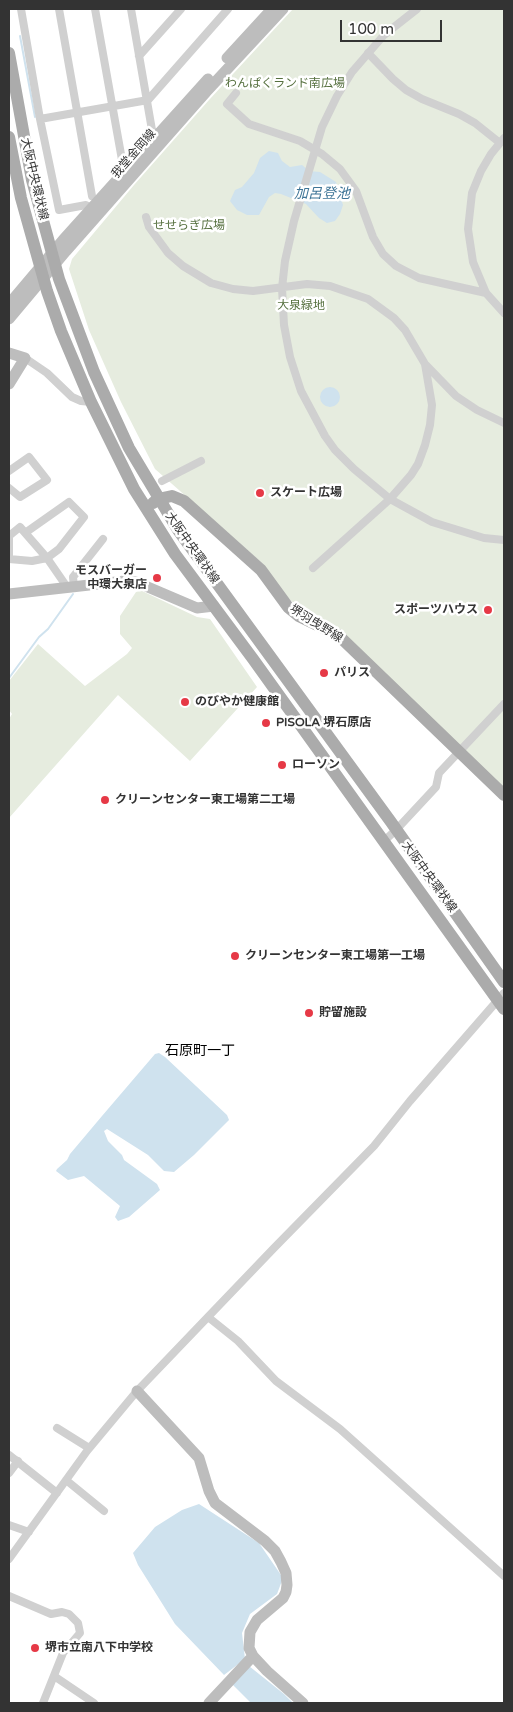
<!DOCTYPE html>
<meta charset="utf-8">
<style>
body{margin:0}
#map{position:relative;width:513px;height:1712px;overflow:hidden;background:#fff;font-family:"Varela Round",sans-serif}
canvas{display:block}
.frame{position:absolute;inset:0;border:10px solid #333;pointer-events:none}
.scale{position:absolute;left:340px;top:20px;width:102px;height:22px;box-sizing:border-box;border:2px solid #333;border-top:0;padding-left:6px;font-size:15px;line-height:18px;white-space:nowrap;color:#333;-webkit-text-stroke:4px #fff;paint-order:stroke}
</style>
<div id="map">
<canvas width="513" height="1712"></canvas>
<div class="frame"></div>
<div class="scale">100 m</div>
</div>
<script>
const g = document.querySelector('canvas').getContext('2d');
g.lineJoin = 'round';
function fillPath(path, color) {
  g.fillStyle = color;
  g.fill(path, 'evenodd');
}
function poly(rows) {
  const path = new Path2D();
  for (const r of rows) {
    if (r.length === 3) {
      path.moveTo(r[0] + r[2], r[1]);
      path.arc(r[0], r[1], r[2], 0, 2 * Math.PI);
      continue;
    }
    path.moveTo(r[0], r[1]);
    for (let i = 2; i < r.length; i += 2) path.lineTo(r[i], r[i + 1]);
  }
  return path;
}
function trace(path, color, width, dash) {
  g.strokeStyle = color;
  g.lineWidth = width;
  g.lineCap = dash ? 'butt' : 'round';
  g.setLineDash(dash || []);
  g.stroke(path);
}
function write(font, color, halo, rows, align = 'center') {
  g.font = font + ' "Varela Round","Noto Sans JP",sans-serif';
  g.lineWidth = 5;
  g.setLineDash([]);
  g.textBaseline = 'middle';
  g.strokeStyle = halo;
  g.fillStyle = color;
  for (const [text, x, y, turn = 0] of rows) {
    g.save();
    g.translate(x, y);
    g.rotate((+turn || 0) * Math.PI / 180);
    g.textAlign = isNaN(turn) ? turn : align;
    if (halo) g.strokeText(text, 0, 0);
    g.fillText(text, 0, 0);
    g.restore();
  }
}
fillPath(poly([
 [293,9,504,9,504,791,337,627,301,610,285,595,263,564,155,469,121,402,89,330,69,269,72,259,134,185,209,100],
 [140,590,197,617,210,619,257,687,190,761,118,695,9,818,9,719,12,714,9,710,9,681,38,644,85,686,127,654,132,648,120,634,120,616,136,592]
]), '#e6ecdf');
fillPath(poly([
 [269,151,278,153,282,161,290,167,302,165,309,171,320,172,336,182,343,205,340,214,335,221,327,223,319,218,306,204,281,194,275,193,269,197,259,215,247,215,237,210,230,201,235,190,242,187,254,173,260,158],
 [330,397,10],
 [159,1053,165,1057,227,1115,229,1120,194,1155,174,1172,164,1171,148,1155,107,1129,104,1131,108,1141,122,1155,124,1160,157,1184,160,1190,129,1217,118,1221,115,1217,120,1206,84,1176,68,1180,56,1171,57,1169,67,1160,70,1154,102,1116,155,1054],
 [199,1504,259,1543,283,1578,277,1594,250,1614,242,1633,245,1659,224,1675,175,1624,138,1565,133,1553,155,1527,182,1510],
 [249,1666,284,1694,293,1703,251,1703,232,1684]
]), '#cfe2ee');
trace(poly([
 [20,36,35,117],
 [9,678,39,637,48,629,73,594]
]), '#cfe2ee', 2);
trace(poly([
 [21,9,40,119,59,210,86,205,92,208],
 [59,9,92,196],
 [95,9,124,171],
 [131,9,152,130,159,137],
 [417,9,384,35,352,72,337,96,322,127,294,221,285,261,282,288,284,325,290,357,301,391,325,436,335,450,354,469,390,499,432,522,484,538,504,540],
 [368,53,393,79,406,90,422,99,459,114,475,123,500,143],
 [139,56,181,9],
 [236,93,227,104,249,124,300,141,322,154,340,169,356,191,373,237,383,254,396,266,419,278,486,293],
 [40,119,148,100,228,9],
 [504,138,491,154,481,171,472,193,468,229,473,262,486,293,504,313],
 [146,217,149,227,168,253,183,266,211,283,233,289,253,291,307,284,330,286,368,299,394,318,405,330,425,364,432,405,430,425,425,445,418,464,411,475,390,499,313,568],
 [25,358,47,373,72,397,81,401,91,402],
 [426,365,456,396,477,410,504,423],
 [9,471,29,457,47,480,20,497,9,488],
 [162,481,201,461],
 [25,533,69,502,84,517,59,549,47,558,32,561,9,559,9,536,20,527,47,558,67,587],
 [74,587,73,577,103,539],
 [384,841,396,830,436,787,439,773,504,704],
 [208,1317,238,1341,276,1381,340,1429,504,1576],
 [57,1428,89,1448],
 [9,1455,57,1493],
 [9,1473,18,1461],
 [66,1480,104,1511],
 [9,1525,29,1532],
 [9,1559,87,1451,137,1391,274,1248,374,1146,410,1101,504,993],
 [9,1596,51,1614,62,1612,69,1614,78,1623,80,1633,63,1653,43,1703],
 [54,1676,94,1703]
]), '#d0d0d0', 8);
trace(poly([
 [227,58,272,9],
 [9,304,63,240,208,79],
 [9,319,66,251,206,92,283,9],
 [9,353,25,358,9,384],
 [9,594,125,581,136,582,197,608,214,606],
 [137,1391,199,1458,209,1491,215,1503,265,1541,275,1551,281,1562,286,1573,287,1585,286,1592,283,1598,257,1620,250,1632,249,1648,253,1656,267,1671,303,1703],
 [209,1703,253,1656]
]), '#bdbdbd', 11);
trace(poly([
 [9,53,32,180,59,279,94,372,129,448,178,530,391,822,504,982],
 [9,137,21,198,47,291,61,331,91,402,134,489,175,554,253,659,504,1009],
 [153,503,158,499,172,496,184,501,261,570,288,607,299,616,338,635,504,795]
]), '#ababab', 12);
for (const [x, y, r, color] of [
 [260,493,5,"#e63946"],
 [157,578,5,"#e63946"],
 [488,610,5,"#e63946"],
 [324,673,5,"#e63946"],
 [185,702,5,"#e63946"],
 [266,723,5,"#e63946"],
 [282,765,5,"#e63946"],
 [105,800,5,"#e63946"],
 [235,956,5,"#e63946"],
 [309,1013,5,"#e63946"],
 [35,1648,5,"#e63946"]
]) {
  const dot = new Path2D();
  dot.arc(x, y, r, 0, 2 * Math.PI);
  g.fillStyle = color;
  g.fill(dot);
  trace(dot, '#fff', 2);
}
write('12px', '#56703f', '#fff', [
 ["わんぱくランド南広場",285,84],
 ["せせらぎ広場",189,226],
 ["大泉緑地",301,306]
]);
write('12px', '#333', '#fff', [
 ["我堂金岡線",134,154,-49],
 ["大阪中央環状線",34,179,77],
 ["大阪中央環状線",192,548,55],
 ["堺羽曳野線",316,624,32],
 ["大阪中央環状線",429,877,54]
]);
write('bold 12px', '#333', '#fff', [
 ["スケート広場",270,493],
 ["モスバーガー",147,571,"right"],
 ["中環大泉店",147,585,"right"],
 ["スポーツハウス",478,610,"right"],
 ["パリス",334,673],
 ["のびやか健康館",195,702],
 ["PISOLA 堺石原店",276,723],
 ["ローソン",292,765],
 ["クリーンセンター東工場第二工場",115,800],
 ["クリーンセンター東工場第一工場",245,956],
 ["貯留施設",319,1013],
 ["堺市立南八下中学校",45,1648]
], 'left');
write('italic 14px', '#3f7597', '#fff', [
 ["加呂登池",322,194]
]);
write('14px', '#000', '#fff', [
 ["石原町一丁",200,1051]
]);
</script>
